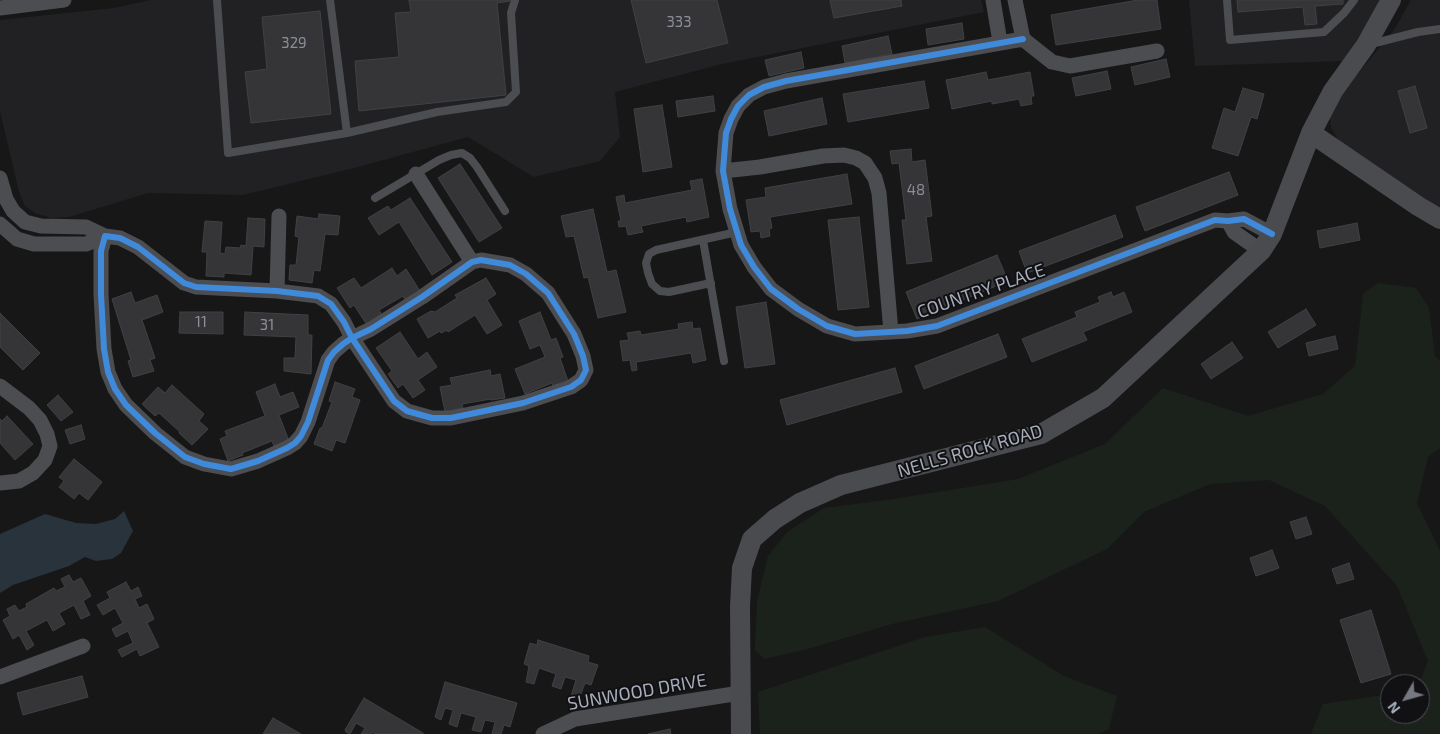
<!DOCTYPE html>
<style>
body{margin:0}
#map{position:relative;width:1440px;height:734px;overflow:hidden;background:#171718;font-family:"Exo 2",sans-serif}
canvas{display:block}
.north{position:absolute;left:1380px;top:674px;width:50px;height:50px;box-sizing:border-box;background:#111114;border:1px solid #4d4f56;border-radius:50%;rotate:232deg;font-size:14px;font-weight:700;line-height:20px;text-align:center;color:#a7adba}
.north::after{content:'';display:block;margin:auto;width:18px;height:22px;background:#757881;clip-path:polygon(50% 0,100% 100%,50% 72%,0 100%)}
</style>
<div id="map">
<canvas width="1440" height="734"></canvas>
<div class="north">N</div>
</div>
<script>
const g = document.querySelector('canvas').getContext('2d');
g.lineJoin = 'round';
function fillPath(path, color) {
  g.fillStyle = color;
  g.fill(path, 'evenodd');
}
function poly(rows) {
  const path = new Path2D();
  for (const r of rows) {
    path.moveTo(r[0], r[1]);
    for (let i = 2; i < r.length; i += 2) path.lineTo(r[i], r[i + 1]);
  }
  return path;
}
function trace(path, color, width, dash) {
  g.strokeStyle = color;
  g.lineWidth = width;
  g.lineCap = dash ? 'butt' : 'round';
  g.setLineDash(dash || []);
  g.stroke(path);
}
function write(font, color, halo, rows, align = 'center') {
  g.font = font + ' "Exo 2",sans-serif';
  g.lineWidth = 4;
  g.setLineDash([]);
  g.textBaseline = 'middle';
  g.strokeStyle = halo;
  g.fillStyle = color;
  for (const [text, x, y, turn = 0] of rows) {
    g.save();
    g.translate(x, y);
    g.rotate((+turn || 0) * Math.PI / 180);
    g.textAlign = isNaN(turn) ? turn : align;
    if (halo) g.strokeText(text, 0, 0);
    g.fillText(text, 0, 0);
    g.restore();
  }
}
fillPath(poly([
 [151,0,981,0,984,12,722,64,615,92,620,137,600,161,534,177,468,137,354,168,243,195,148,193,69,217,51,218,35,213,25,206,19,192,0,111,0,20,114,8],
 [1189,0,1383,0,1380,7,1343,61,1195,66],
 [1411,0,1440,0,1440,209,1339,141,1331,128,1330,117,1336,100,1394,30]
]), '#212124');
fillPath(poly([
 [1378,283,1416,288,1429,308,1435,356,1440,361,1440,448,1428,457,1417,503,1440,551,1440,734,1311,734,1323,704,1390,694,1390,714,1420,714,1419,684,1428,661,1397,586,1325,506,1269,480,1210,484,1144,512,1107,549,998,601,892,624,804,650,764,659,755,650,757,601,768,556,787,532,824,508,894,499,1018,479,1105,444,1163,388,1248,416,1323,394,1355,366,1363,294],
 [985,627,1064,676,1117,696,1109,729,1098,734,760,734,758,692,925,637]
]), '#1b221c');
fillPath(poly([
 [124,511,133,531,121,553,112,559,96,561,85,557,69,566,13,585,0,593,0,534,45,514,76,523,96,524,115,519]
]), '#29333b');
const building = poly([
 [409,0,510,0,510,1,497,3,506,95,359,111,355,61,399,57,395,13,411,12,409,0],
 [631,0,717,0,728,43,646,63,631,0],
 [830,0,901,0,902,6,834,18,830,0],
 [1138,0,1157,0,1161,29,1056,45,1051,15,1138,0],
 [1237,0,1343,0,1343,4,1315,6,1317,24,1305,25,1303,7,1238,12,1237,0],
 [320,11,331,114,251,123,245,72,267,69,262,17,320,11],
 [962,23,964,39,928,45,926,29,962,23],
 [888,36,892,54,845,63,842,46,888,36],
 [801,52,804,68,769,76,765,60,801,52],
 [1166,59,1170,77,1135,85,1131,67,1166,59],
 [1107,71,1111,89,1076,96,1072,78,1107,71],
 [986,72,988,80,1030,72,1034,96,1031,96,1032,104,1021,106,1019,99,992,104,992,101,952,109,946,80,986,72],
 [924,81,929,108,848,122,843,94,924,81],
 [1415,86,1427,128,1410,133,1398,91,1415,86],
 [1243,88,1264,94,1257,119,1251,117,1238,156,1212,148,1224,108,1235,112,1243,88],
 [713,96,715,111,678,117,676,101,713,96],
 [822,98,827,124,769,136,764,111,822,98],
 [662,105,672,167,643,172,634,109,662,105],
 [911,149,912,162,925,160,932,216,926,217,932,261,907,264,902,220,906,220,899,163,892,164,890,151,911,149],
 [460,164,502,228,479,242,438,178,460,164],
 [1229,172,1238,195,1145,231,1136,207,1229,172],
 [847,174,852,204,770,217,772,228,769,229,770,236,761,238,760,231,751,232,746,200,766,197,765,188,847,174],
 [702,179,709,217,687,222,686,217,641,226,643,232,628,235,626,226,619,227,618,221,621,221,616,197,624,195,625,203,692,190,690,181,702,179],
 [410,198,452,262,432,275,399,222,379,235,368,218,388,206,391,210,410,198],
 [593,209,607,272,616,270,626,312,598,318,588,277,584,278,574,236,566,237,561,216,593,209],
 [319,214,340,216,338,235,325,234,320,271,314,270,312,283,289,280,290,265,296,265,299,237,295,236,297,216,318,219,319,214],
 [1115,215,1123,237,1027,273,1019,251,1115,215],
 [859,217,869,307,838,310,828,220,859,217],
 [248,218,265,219,264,247,253,246,251,275,224,273,224,277,206,276,207,252,202,252,205,221,222,222,220,253,225,254,226,247,240,248,241,245,246,246,248,218],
 [1357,223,1360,240,1320,248,1317,231,1357,223],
 [997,255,1008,281,917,319,906,292,997,255],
 [392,268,397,276,406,269,420,291,405,300,403,296,379,310,382,315,367,325,354,305,350,308,337,288,354,278,361,288,392,268],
 [486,278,496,294,487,300,502,325,487,334,475,315,448,332,447,330,441,333,440,331,428,338,417,319,431,311,435,312,457,298,455,295,486,278],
 [131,292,135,303,157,295,163,312,142,320,155,358,150,360,154,371,133,377,128,361,131,360,112,299,131,292],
 [1111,292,1113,297,1124,292,1132,312,1083,332,1087,340,1032,362,1022,339,1077,317,1075,312,1100,302,1098,297,1111,292],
 [766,302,775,364,745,368,736,307,766,302],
 [1306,309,1316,325,1278,348,1268,332,1306,309],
 [180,312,223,312,223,334,179,333,180,312],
 [245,312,308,315,308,335,312,335,311,374,284,371,284,358,295,358,296,337,244,335,245,312],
 [540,312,551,340,556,338,563,357,560,358,568,381,553,387,552,383,525,394,515,369,545,357,540,345,530,349,519,321,540,312],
 [0,313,40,353,23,370,0,347,0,313],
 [692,322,693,329,700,328,706,360,693,363,691,353,636,362,637,370,632,371,630,360,623,361,620,341,629,340,627,333,640,331,641,335,679,329,678,324,692,322],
 [400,332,418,359,427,352,437,367,418,380,425,390,413,398,403,384,398,388,388,374,392,371,376,348,400,332],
 [998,334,1007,357,924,389,915,366,998,334],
 [1335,336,1338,349,1309,356,1306,343,1335,336],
 [1232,342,1243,358,1211,379,1201,364,1232,342],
 [895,368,902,392,787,425,780,400,895,368],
 [490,370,491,376,500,374,505,398,491,400,491,399,462,404,463,408,445,412,440,387,452,385,450,378,490,370],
 [335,382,355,389,352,397,360,400,345,443,336,440,332,451,314,444,320,428,322,428,332,402,329,401,335,382],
 [275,384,280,397,293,392,299,407,279,415,289,441,274,446,272,441,242,453,243,455,228,461,220,439,227,436,225,431,265,416,256,392,275,384],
 [172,385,204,414,199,421,208,429,192,445,179,433,180,432,159,413,155,416,142,404,158,387,165,393,172,385],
 [58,395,73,412,61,421,47,405,58,395],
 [7,416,33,444,15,460,0,443,0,419,2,421,7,416],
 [81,425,85,439,70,444,65,430,81,425],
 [74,459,102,482,88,500,79,493,74,499,59,487,64,481,59,477,74,459],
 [1306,517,1312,534,1296,539,1290,522,1306,517],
 [1272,550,1279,568,1256,576,1250,558,1272,550],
 [1349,563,1354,579,1337,584,1332,569,1349,563],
 [69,575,73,582,81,578,91,596,83,601,90,615,81,619,74,605,59,613,65,624,53,631,47,620,26,631,34,645,27,650,19,635,13,639,3,620,10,616,7,609,15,605,19,611,27,607,26,604,54,588,56,591,65,587,61,579,69,575],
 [126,582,131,591,138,587,142,596,135,599,139,608,147,604,154,619,147,623,159,647,140,656,137,649,122,657,118,650,133,643,128,631,116,637,112,629,123,623,115,608,103,615,97,605,110,598,107,592,126,582],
 [1371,610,1391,674,1361,683,1340,620,1371,610],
 [538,640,589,656,588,662,598,665,591,685,585,683,579,699,571,696,576,680,565,677,561,689,552,686,556,674,539,668,534,684,526,682,529,666,524,664,530,643,537,645,538,640],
 [82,676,88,697,23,715,17,693,82,676],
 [445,682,517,703,510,727,504,725,501,734,492,734,495,722,485,720,481,732,472,730,476,717,461,713,457,727,449,724,453,710,445,708,441,720,435,717,445,682],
 [364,698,423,733,423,734,375,734,372,732,371,734,361,734,365,728,356,723,350,734,346,732,345,730,364,698],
 [273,718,301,734,263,734,273,718],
 [670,729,671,734,648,734,670,729]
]);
fillPath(building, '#353537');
trace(building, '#404144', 1);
trace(poly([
 [217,0,228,153,347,133,330,0],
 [1227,0,1230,40,1324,32,1344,13,1354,0],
 [1371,44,1418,32,1440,29],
 [347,133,437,112,506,102,516,92,511,13,515,0],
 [375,198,439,160,451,155,462,153,470,158,477,167,505,211],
 [703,240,724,361],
 [711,283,669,292,660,291,652,284,648,273,646,263,649,254,656,250,737,232]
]), '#4b4d51', 8);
trace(poly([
 [993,0,1000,42],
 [1015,0,1023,39,1052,62,1070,66,1157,51],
 [0,8,64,0],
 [1023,39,786,81,764,87,749,95,738,106,731,119,726,133,723,171,730,209,741,245,754,267,771,289,798,309,827,326,855,334,907,331,937,326,1215,220,1228,221,1244,219,1272,234],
 [723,171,760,167,823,156,844,155,856,158,865,163,875,178,879,193,891,332],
 [416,174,472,262],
 [0,178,6,199,13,211,25,222,41,226,86,227,105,236],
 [1228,221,1234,232,1261,251],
 [0,224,17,239,34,244,86,244,105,236],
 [277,291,279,216],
 [352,338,394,401,407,411,432,418,451,418,523,403,571,387,581,380,586,370,583,356,574,334,548,293,526,274,510,265,481,260,472,262,422,297,371,329,352,338,343,344,334,352,328,360,308,422,301,436,295,443,287,448,258,461,231,469,204,464,185,457,155,433,126,405,115,389,108,372,104,349,101,294,101,251,105,236,120,238,138,247,184,283,196,287,277,291,318,296,331,304,344,322,352,338],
 [0,386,29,408,40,420,47,434,50,446,45,460,33,473,19,481,0,483],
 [0,677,83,646],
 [543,734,575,719,740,693]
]), '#4b4d51', 15);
trace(poly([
 [1311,133,1418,206,1440,219],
 [741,734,740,606,742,568,752,539,775,519,800,503,841,485,1041,434,1103,398,1261,251,1272,234,1311,133,1333,91,1366,45,1391,0]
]), '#4a4b4f', 20);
trace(poly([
 [1023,39,786,81,764,87,749,95,738,106,731,119,726,133,723,171,730,209,741,245,754,267,771,289,798,309,827,326,855,334,907,331,937,326,1215,220,1228,221,1244,219,1272,234],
 [352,338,394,401,407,411,432,418,451,418,523,403,571,387,581,380,586,370,583,356,574,334,548,293,526,274,510,265,481,260,472,262,422,297,371,329,352,338,343,344,334,352,328,360,308,422,301,436,295,443,287,448,258,461,231,469,204,464,185,457,155,433,126,405,115,389,108,372,104,349,101,294,101,251,105,236,120,238,138,247,184,283,196,287,277,291,318,296,331,304,344,322,352,338]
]), '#408adc', 6);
write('15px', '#8a8f99', null, [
 ["333",679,22],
 ["329",294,43],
 ["48",916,190],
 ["11",201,322],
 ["31",267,325]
]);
write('18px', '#a7adba', '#111114', [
 ["COUNTRY PLACE",981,291,-19],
 ["NELLS ROCK ROAD",970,451,-16],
 ["SUNWOOD DRIVE",637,692,-10]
]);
</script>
